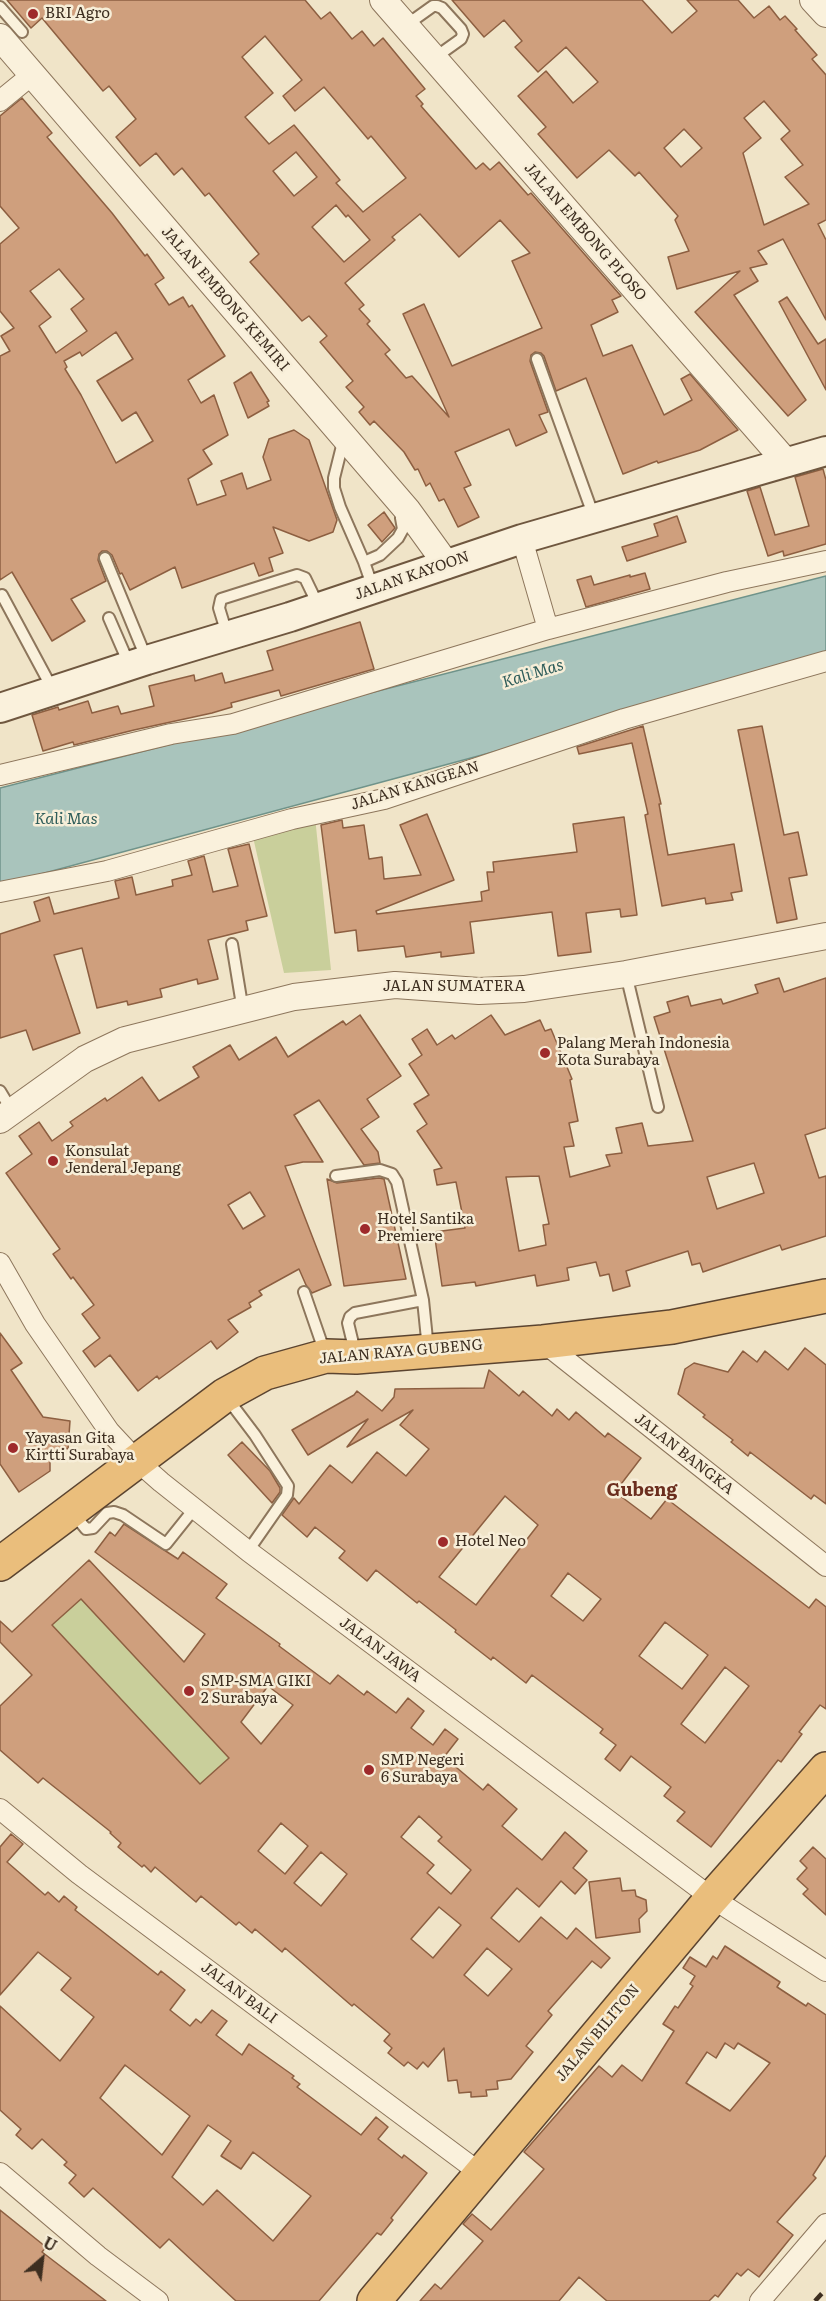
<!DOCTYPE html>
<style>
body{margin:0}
#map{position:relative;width:826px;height:2301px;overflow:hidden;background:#f0e4c8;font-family:Literata,serif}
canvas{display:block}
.north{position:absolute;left:12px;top:2229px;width:60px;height:60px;-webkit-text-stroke:4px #f7eed8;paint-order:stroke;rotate:28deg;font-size:16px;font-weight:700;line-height:24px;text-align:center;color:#3d2e20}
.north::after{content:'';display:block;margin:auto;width:21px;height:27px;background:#3d2e20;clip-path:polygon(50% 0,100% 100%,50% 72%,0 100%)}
</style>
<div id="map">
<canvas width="826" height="2301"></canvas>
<div class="north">U</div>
</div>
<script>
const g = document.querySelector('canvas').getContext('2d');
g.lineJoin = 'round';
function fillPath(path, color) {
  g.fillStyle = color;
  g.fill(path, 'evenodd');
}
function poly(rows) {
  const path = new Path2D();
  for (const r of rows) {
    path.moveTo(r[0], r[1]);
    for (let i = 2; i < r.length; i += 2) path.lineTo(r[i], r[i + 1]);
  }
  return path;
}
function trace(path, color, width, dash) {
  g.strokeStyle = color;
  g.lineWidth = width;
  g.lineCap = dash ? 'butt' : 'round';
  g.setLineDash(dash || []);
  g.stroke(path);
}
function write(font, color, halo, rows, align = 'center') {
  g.font = font + ' Literata,serif';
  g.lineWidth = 5;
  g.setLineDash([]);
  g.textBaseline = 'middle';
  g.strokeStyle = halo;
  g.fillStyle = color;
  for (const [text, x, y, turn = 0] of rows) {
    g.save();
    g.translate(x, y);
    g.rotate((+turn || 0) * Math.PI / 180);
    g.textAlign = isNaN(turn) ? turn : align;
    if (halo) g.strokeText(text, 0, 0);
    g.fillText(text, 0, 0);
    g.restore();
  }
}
fillPath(poly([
 [315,817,331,970,284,973,253,837],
 [81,1599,229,1758,200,1784,52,1625]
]), '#c9cf9b');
const water = poly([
 [826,576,826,651,671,704,0,885,0,788,826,576]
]);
fillPath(water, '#a9c4bc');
trace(water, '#6f938a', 1.5);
const building = poly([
 [7,0,305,0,321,19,330,12,352,39,362,31,374,46,383,38,425,89,416,96,423,104,421,106,476,169,483,163,490,170,499,162,528,195,531,193,621,296,612,300,618,312,591,325,603,356,632,345,664,415,692,400,681,379,690,374,738,430,700,450,658,463,657,461,623,474,586,378,556,391,544,356,541,353,535,352,531,355,530,361,548,412,539,415,547,432,516,446,509,429,455,452,471,485,464,488,479,517,458,527,444,499,439,501,430,483,426,486,418,469,415,470,404,452,374,421,370,425,359,412,364,407,346,387,353,381,320,342,327,336,309,316,302,321,250,262,259,254,209,193,205,196,182,168,174,175,156,153,140,166,116,137,136,119,109,86,103,91,42,18,31,28,7,0],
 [265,36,302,80,283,96,295,111,324,87,368,139,371,136,406,178,363,212,336,183,340,180,294,125,269,144,245,117,273,93,242,57,265,36],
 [296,152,317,177,294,196,273,171,296,152],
 [336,205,346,217,348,215,370,240,344,262,312,227,336,205],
 [420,214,459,257,500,220,530,253,512,261,542,328,452,366,424,304,403,314,449,417,412,376,406,378,385,354,390,350,367,324,370,321,359,309,364,305,345,283,395,240,392,237,420,214],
 [452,0,642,0,672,33,697,11,687,0,738,0,754,18,769,6,780,20,785,16,797,29,795,30,817,55,812,59,826,75,826,220,818,224,826,240,826,320,783,239,758,251,767,264,750,268,758,281,734,295,806,400,788,416,695,312,740,271,677,289,668,257,689,251,675,220,678,216,639,172,635,176,609,150,577,178,538,134,546,127,518,96,546,71,573,103,598,82,566,47,538,72,515,47,522,41,504,20,484,37,452,0],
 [764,101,790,131,781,139,803,165,785,177,809,204,764,225,743,153,761,138,744,118,764,101],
 [684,129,702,148,681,167,664,148,684,129],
 [22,98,52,133,47,137,112,213,145,256,147,254,164,278,155,284,169,305,183,297,189,307,192,305,225,356,188,380,201,403,214,395,228,435,203,450,212,464,188,479,197,505,226,495,221,481,242,473,247,489,271,480,263,457,269,439,294,430,309,440,337,520,333,532,309,541,273,527,283,553,269,558,273,571,259,576,254,563,182,588,175,567,130,590,122,573,120,574,112,555,107,551,102,551,99,554,98,560,106,581,71,599,85,621,52,641,12,572,0,580,0,356,10,351,1,336,14,328,0,311,0,244,19,228,0,206,0,116,22,98],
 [59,269,84,299,71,309,87,331,56,353,39,326,51,317,30,291,59,269],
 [116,332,133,359,97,381,122,421,136,412,153,441,116,463,81,395,65,369,67,367,64,361,80,352,82,356,116,332],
 [787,297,818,344,826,339,826,390,779,302,787,297],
 [251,372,269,401,267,402,269,406,248,418,234,383,251,372],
 [823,469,826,480,826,544,784,556,783,551,768,556,747,491,760,487,775,535,809,526,795,477,823,469],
 [384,512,395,528,382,542,368,525,384,512],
 [677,516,686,542,627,561,622,547,658,536,654,524,677,516],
 [645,573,650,589,586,607,577,580,591,576,594,585,630,575,630,577,645,573],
 [360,622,374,669,281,696,279,690,231,703,232,707,212,713,134,730,74,745,73,742,43,751,32,715,58,707,59,710,88,701,92,713,118,706,121,714,154,706,149,686,194,675,195,681,222,673,225,683,273,670,267,651,360,622],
 [643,726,661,804,659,804,668,855,734,844,742,891,731,893,733,900,706,904,705,898,662,906,645,815,648,814,632,743,579,754,577,747,643,726],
 [762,726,784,835,798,832,807,875,789,878,797,919,777,923,738,730,762,726],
 [427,814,454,880,376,911,377,914,482,901,481,892,489,890,487,872,494,872,493,862,577,852,573,824,624,817,637,915,621,917,620,909,586,913,591,952,558,956,552,912,470,922,474,953,441,957,441,952,406,957,404,946,358,951,356,930,335,933,321,825,342,820,343,828,364,825,369,859,382,857,384,879,421,875,400,825,427,814],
 [249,844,267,916,246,921,248,930,208,940,218,979,198,984,197,979,160,989,162,997,128,1005,127,1001,97,1008,82,948,54,955,80,1033,33,1050,26,1030,0,1038,0,934,40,921,34,902,49,897,54,914,119,898,115,881,132,877,136,895,173,886,172,880,192,875,188,861,204,856,213,892,238,886,228,849,249,844],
 [779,978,784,992,826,978,826,1128,805,1135,819,1178,826,1176,826,1236,782,1250,780,1245,703,1272,700,1263,692,1265,688,1251,626,1271,630,1286,613,1291,609,1274,600,1276,596,1262,567,1268,569,1280,537,1286,535,1275,476,1286,475,1282,442,1286,434,1232,465,1228,456,1182,437,1185,434,1170,442,1168,417,1131,427,1124,414,1104,429,1095,409,1064,422,1055,412,1039,427,1029,437,1045,452,1035,455,1039,491,1015,505,1035,540,1020,545,1031,551,1029,572,1079,570,1080,578,1121,569,1123,574,1146,564,1147,570,1177,610,1166,606,1155,622,1153,616,1128,642,1123,648,1146,693,1141,654,1017,670,1012,667,1002,688,996,691,1006,721,999,723,1004,758,993,755,985,779,978],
 [754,1163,764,1193,717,1209,707,1177,754,1163],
 [539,1176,549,1224,543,1225,546,1245,519,1251,506,1177,539,1176],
 [360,1015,401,1076,367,1099,379,1117,361,1129,378,1152,380,1163,364,1165,319,1100,294,1115,323,1162,303,1162,285,1166,331,1285,312,1293,306,1285,299,1269,259,1291,262,1295,249,1303,251,1307,228,1320,238,1332,217,1349,211,1341,159,1379,157,1376,138,1391,110,1355,95,1367,83,1351,100,1338,82,1314,94,1305,73,1277,71,1279,53,1254,60,1249,6,1173,32,1154,19,1136,39,1122,52,1141,73,1126,70,1122,105,1098,107,1101,142,1077,159,1101,199,1077,193,1067,230,1045,239,1060,276,1037,288,1057,343,1021,346,1025,360,1015],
 [250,1192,265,1216,243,1229,228,1205,250,1192],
 [379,1178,384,1179,406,1279,344,1286,327,1179,337,1183,379,1178],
 [0,1333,22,1363,11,1370,43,1417,70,1421,68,1449,64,1448,65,1457,50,1456,50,1471,19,1492,0,1464,0,1333],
 [805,1348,826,1365,826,1504,814,1495,811,1499,750,1452,748,1456,731,1442,733,1440,703,1417,705,1415,678,1394,685,1369,694,1363,728,1372,743,1351,757,1362,765,1351,788,1370,805,1348],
 [489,1370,519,1396,523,1391,552,1416,557,1409,569,1420,576,1412,605,1437,608,1433,641,1458,615,1492,651,1519,667,1499,809,1608,816,1599,826,1607,826,1709,820,1705,799,1732,802,1734,781,1762,778,1760,711,1847,677,1821,685,1812,664,1796,671,1787,631,1756,620,1771,605,1759,616,1745,600,1733,603,1729,532,1675,526,1683,493,1657,491,1660,455,1632,456,1630,419,1601,417,1603,376,1570,367,1581,339,1558,345,1551,315,1527,307,1537,282,1515,294,1498,299,1504,330,1465,352,1483,377,1452,406,1476,429,1449,400,1425,413,1410,347,1447,368,1419,308,1455,292,1430,354,1395,357,1391,382,1411,394,1397,395,1389,484,1388,489,1370],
 [505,1496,538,1525,476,1605,439,1577,505,1496],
 [568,1573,601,1599,583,1621,551,1596,568,1573],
 [665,1622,708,1655,682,1689,639,1656,665,1622],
 [725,1667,749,1686,705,1743,681,1724,725,1667],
 [242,1442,270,1471,280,1488,280,1492,272,1503,228,1455,242,1442],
 [124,1524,178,1559,183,1552,227,1584,216,1598,280,1644,279,1646,330,1684,338,1675,364,1695,367,1691,396,1713,408,1698,424,1711,411,1728,433,1745,445,1729,458,1739,444,1757,483,1790,488,1784,517,1809,502,1826,542,1860,565,1832,587,1851,573,1868,587,1880,575,1894,561,1881,539,1907,517,1888,491,1918,519,1942,541,1917,567,1939,576,1928,610,1958,601,1968,592,1961,548,2011,552,2015,526,2046,533,2052,511,2079,497,2081,498,2089,486,2090,487,2096,471,2097,471,2092,459,2093,457,2080,448,2081,444,2048,428,2067,423,2062,417,2069,408,2062,404,2066,388,2053,392,2048,384,2041,390,2034,354,2004,352,2006,285,1948,282,1952,255,1929,252,1933,239,1922,236,1925,201,1896,196,1902,155,1867,151,1872,144,1865,142,1867,118,1847,121,1843,110,1833,111,1832,43,1778,38,1783,0,1750,0,1706,32,1675,0,1642,0,1621,12,1632,89,1560,184,1662,205,1634,95,1552,110,1532,115,1536,124,1524],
 [81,1599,229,1758,200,1784,52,1625,81,1599],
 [268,1686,293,1705,261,1744,241,1722,268,1686],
 [419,1816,442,1837,438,1841,471,1870,451,1894,427,1873,434,1865,401,1837,419,1816],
 [281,1823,308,1846,285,1874,258,1851,281,1823],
 [321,1852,347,1874,321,1906,294,1883,321,1852],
 [439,1907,461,1925,433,1958,411,1939,439,1907],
 [487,1948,512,1969,488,1996,464,1975,487,1948],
 [11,1834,23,1844,7,1862,45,1895,48,1892,59,1902,64,1896,77,1907,75,1910,158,1975,161,1971,185,1990,170,2010,190,2026,196,2019,201,2023,212,2010,227,2021,216,2035,242,2055,249,2044,294,2076,292,2078,300,2084,297,2087,361,2135,376,2117,388,2127,378,2139,402,2158,404,2155,427,2173,391,2218,393,2220,381,2235,377,2233,319,2301,236,2301,169,2239,160,2248,93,2188,84,2197,69,2183,76,2175,64,2165,67,2162,42,2139,32,2149,16,2135,21,2129,0,2110,0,2006,60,2061,94,2017,61,1990,71,1978,38,1952,0,1995,0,1847,11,1834],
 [125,2065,190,2116,162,2155,100,2098,125,2065],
 [208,2125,231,2141,221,2156,241,2169,253,2152,311,2196,273,2241,217,2190,203,2205,172,2177,208,2125],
 [813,1847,826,1859,826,1915,803,1894,808,1889,797,1879,807,1868,800,1861,813,1847],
 [620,1878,622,1891,635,1890,636,1896,646,1900,647,1911,639,1919,640,1932,596,1938,589,1882,620,1878],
 [725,1946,780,1982,777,1987,806,2006,808,2003,826,2015,826,2155,813,2175,816,2178,777,2222,793,2235,759,2277,748,2269,741,2276,737,2273,718,2297,715,2295,709,2301,607,2301,579,2277,559,2301,420,2301,435,2284,441,2289,483,2241,463,2224,472,2214,491,2230,544,2169,524,2152,599,2066,612,2077,622,2065,642,2081,674,2031,663,2024,675,2006,678,2008,693,1986,690,1984,695,1976,683,1968,690,1957,706,1967,713,1956,717,1959,725,1946],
 [725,2043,734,2049,738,2043,770,2063,730,2111,686,2083,707,2052,716,2058,725,2043],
 [0,2210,46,2247,42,2252,106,2301,0,2301,0,2210]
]);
fillPath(building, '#cf9f7d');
trace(building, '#8d5f41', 1.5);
const service = poly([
 [0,7,22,32],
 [405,26,433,6,437,6,442,8,461,29,463,34,461,39,433,59],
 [537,359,594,517],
 [344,438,334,478,334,488,340,507,364,562,373,588],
 [105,558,147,660],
 [364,562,380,555,398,538,403,529,401,518,403,514],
 [2,595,53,690],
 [109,618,129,664],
 [227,634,219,608,221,599,297,575,305,578,319,607],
 [232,944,243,1011],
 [626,974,658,1107],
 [0,1091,12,1111],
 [336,1176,380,1170,392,1174,397,1182,423,1300],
 [304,1292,325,1353],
 [355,1352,348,1323,350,1317,355,1313,423,1300,428,1349],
 [227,1398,255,1435,288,1486,287,1495,248,1551],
 [73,1513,86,1529,93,1528,107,1513,114,1512,123,1515,166,1544,194,1509]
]);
const minor = poly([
 [0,101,33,74],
 [522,539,548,629],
 [0,775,171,734,233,724,548,629,727,582,826,561],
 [0,892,107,871,292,819,384,799,624,719,826,661],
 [0,1263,35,1324,109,1431,136,1460,161,1482,248,1551,712,1898,826,1971],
 [543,1342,826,1566],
 [0,1809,79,1874,480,2173],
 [0,2173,98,2256,158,2301],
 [760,2301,826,2224]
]);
const tertiary = poly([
 [383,0,787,463],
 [813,0,826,14],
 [0,37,408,511,447,565],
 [0,1120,85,1059,125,1040,294,997,395,985,479,991,524,989,626,974,826,936]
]);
const secondary = poly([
 [0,708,147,660,290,617,522,539,826,451]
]);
const trunk = poly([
 [0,1564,225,1395,265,1373,326,1356,356,1357,543,1342,672,1327,826,1296],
 [374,2301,712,1898,826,1769]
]);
trace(service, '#8d765c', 14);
trace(minor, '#8d765c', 22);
trace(tertiary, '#8d765c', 28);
trace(secondary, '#6f573f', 32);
trace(trunk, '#5b4430', 36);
trace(service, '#faf1dc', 10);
trace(minor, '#faf1dc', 20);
trace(tertiary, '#faf1dc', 26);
trace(secondary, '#faf1dc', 28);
trace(trunk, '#eabe7c', 33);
trace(poly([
 [815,2301,826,2289]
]), '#3d2e20', 4.5, [10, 10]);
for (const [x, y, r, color] of [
 [33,14,6,"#9e2a2b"],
 [545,1053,6,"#9e2a2b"],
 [53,1161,6,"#9e2a2b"],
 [365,1229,6,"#9e2a2b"],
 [13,1448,6,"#9e2a2b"],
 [443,1542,6,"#9e2a2b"],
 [189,1691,6,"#9e2a2b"],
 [369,1770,6,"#9e2a2b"]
]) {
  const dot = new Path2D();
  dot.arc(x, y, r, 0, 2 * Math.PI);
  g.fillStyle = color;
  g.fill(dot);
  trace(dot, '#f7eed8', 2);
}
write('15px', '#3d2e20', '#f7eed8', [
 ["BRI Agro",45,14],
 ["Palang Merah Indonesia",557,1044],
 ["Kota Surabaya",557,1061],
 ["Konsulat",65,1152],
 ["Jenderal Jepang",65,1169],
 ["Hotel Santika",377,1220],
 ["Premiere",377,1237],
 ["Yayasan Gita",25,1439],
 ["Kirtti Surabaya",25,1456],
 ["Hotel Neo",455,1542],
 ["SMP-SMA GIKI",201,1682],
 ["2 Surabaya",201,1699],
 ["SMP Negeri",381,1761],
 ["6 Surabaya",381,1778]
], 'left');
write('15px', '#3d2e20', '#f7eed8', [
 ["JALAN EMBONG PLOSO",585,232,49],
 ["JALAN EMBONG KEMIRI",225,299,49],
 ["JALAN KAYOON",412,576,-19],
 ["JALAN KANGEAN",415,786,-17],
 ["JALAN SUMATERA",454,987],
 ["JALAN RAYA GUBENG",401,1352,-5],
 ["JALAN BANGKA",684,1454,38],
 ["JALAN JAWA",380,1650,37],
 ["JALAN BALI",239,1993,37],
 ["JALAN BILITON",598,2033,-50]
]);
write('italic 16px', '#2f5d5a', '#f7eed8', [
 ["Kali Mas",533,674,-17],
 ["Kali Mas",66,819]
]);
write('bold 18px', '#6b2e1e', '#f7eed8', [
 ["Gubeng",642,1491]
]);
</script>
